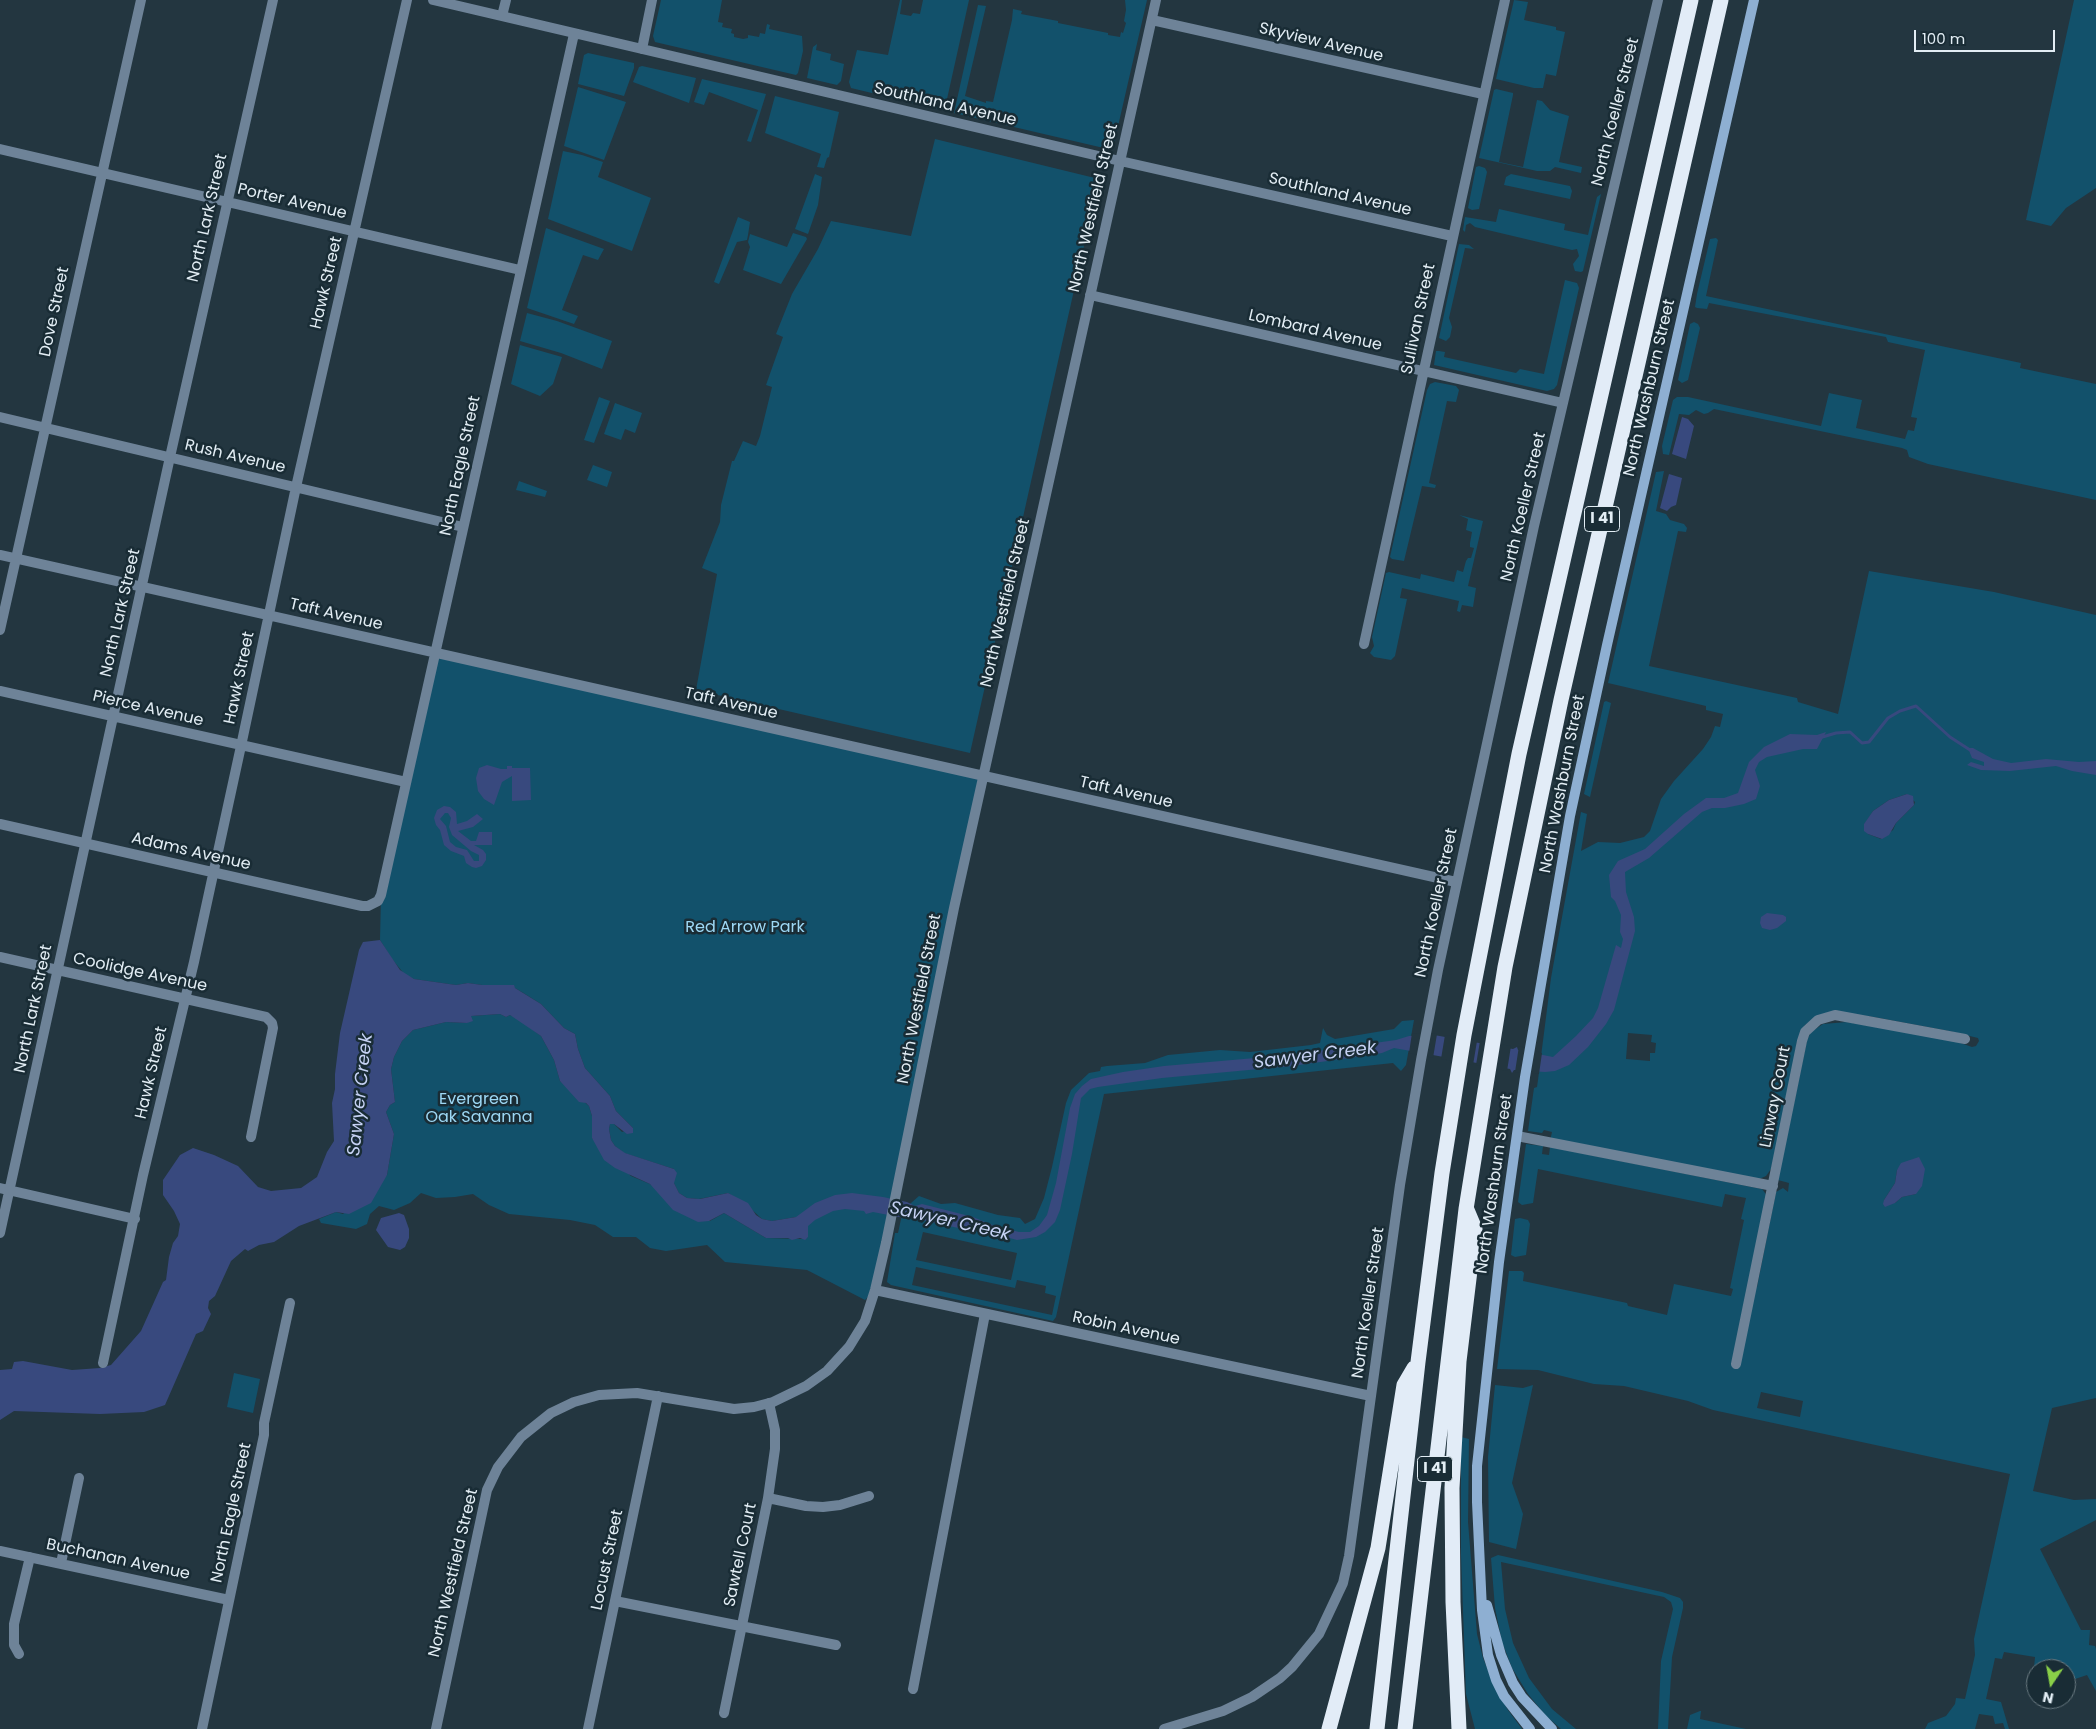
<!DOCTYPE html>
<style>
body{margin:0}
#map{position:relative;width:2096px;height:1729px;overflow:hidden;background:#233640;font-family:Poppins,sans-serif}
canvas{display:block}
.north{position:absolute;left:2026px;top:1659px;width:50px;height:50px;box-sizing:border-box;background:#192c35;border:1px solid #697981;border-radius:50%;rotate:192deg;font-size:14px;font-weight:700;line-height:20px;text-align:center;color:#e2edf4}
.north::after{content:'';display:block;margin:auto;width:18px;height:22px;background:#89cf48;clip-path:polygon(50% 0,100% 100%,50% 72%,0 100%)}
.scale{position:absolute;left:1914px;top:30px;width:141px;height:22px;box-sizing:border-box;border:2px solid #e2edf4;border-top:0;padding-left:6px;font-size:15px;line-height:18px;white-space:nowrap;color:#e2edf4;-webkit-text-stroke:4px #192c35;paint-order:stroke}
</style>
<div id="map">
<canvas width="2096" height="1729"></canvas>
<div class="north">N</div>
<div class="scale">100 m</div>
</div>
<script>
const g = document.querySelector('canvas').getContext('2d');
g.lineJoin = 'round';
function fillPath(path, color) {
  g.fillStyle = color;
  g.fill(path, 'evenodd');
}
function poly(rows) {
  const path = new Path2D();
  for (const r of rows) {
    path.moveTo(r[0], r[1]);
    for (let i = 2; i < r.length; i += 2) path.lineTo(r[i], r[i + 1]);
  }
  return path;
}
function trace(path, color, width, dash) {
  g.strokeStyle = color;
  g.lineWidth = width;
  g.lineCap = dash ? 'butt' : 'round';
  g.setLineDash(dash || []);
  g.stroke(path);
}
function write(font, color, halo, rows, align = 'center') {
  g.font = font + ' Poppins,sans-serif';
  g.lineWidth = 5;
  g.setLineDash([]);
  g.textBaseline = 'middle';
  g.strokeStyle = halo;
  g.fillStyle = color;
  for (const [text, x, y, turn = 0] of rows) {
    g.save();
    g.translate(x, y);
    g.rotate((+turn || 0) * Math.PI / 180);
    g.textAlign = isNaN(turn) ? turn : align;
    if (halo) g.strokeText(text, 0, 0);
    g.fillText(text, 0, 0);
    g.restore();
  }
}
fillPath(poly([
 [661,0,722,0,718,22,723,23,722,27,732,29,731,33,734,34,734,37,743,39,748,38,748,35,759,37,760,33,765,34,767,24,770,25,769,29,802,36,803,51,798,73,796,75,655,42,653,36],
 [900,0,902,0,900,14,911,16,913,13,920,14,923,0,969,0,945,108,943,110,851,88,849,82,857,50,888,55],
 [1125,0,1147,0,1113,148,1108,149,954,113,978,5,986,6,965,96,986,103,986,101,993,102,1012,20,1013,9,1022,11,1021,14,1058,21,1058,23,1108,33,1108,35,1120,37,1121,32,1123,33,1126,23,1124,21,1126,10],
 [1514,0,1528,2,1524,20,1556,27,1556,30,1565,32,1556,76,1546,74,1543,88,1534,88,1496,79],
 [2074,0,2096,0,2096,188,2066,208,2051,226,2026,220],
 [817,44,816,50,831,54,830,60,844,64,841,81,837,85,807,78,813,47],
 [588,53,634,63,634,68,624,96,578,84,584,55],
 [642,66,696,78,689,103,633,82,639,67],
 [702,79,766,94,751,142,747,141,758,110,709,92,704,105,694,102],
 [578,87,626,102,604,160,564,146],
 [1496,89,1513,93,1513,95,1499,162,1523,167,1537,100,1542,101,1550,110,1569,116,1559,162,1582,167,1581,173,1555,167,1550,171,1537,171,1479,158,1494,90],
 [775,96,839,112,829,157,827,158,824,168,817,167,821,154,765,133],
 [935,139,1099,179,970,753,696,690,717,574,702,568,720,522,721,505,732,461,734,461,743,441,756,446,760,436,772,387,766,385,783,337,776,334,792,294,818,249,831,221,911,236],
 [563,151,582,155,603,162,598,177,651,198,632,251,548,219],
 [1479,166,1485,168,1487,172,1479,209,1472,210,1468,208,1476,167],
 [815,174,822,177,818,205,808,234,795,229],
 [1511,174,1570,186,1572,191,1570,199,1504,185,1506,177],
 [1601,194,1583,271,1581,272,1575,271,1574,268,1573,264,1579,256,1577,249,1572,250,1475,227,1470,223,1466,225,1465,232,1463,230,1465,217,1496,222,1499,209,1565,224,1564,230,1588,235,1597,197],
 [738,217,750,222,748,235,747,240,737,242,719,284,714,282],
 [546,228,604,249,598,260,583,255,562,310,578,316,574,324,527,308],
 [793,233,806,237,807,239,781,284,743,270,750,247,748,242,750,234,787,247],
 [1716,238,1718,240,1706,296,2021,363,2020,368,2096,384,2096,500,1928,464,1909,457,1907,450,1902,448,1714,409,1708,413,1704,414,1696,410,1689,415,1679,414,1669,455,1663,454,1662,446,1673,400,1677,397,1688,397,1821,426,1829,393,1862,400,1856,428,1905,439,1908,430,1914,431,1917,418,1911,417,1925,350,1888,342,1886,337,1709,303,1707,309,1697,308,1695,307,1697,294,1710,239],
 [1459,244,1469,245,1474,249,1465,248,1449,318,1452,327,1450,337,1446,341,1439,338],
 [1565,280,1577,283,1579,288,1557,385,1554,389,1547,391,1434,365,1436,351,1439,351,1445,352,1444,357,1516,373,1520,369,1544,374],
 [527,313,557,321,612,341,602,369,561,353,520,341],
 [1694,322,1698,324,1700,328,1688,380,1682,383,1678,380,1690,324],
 [520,345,562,357,553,384,540,396,511,384],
 [1435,382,1456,386,1459,390,1456,402,1447,401,1429,483,1436,485,1435,488,1422,486,1404,561,1392,559,1390,557,1427,390,1430,384],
 [599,397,610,401,594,443,584,440],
 [615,403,642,413,635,433,625,429,621,440,604,434],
 [593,465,612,472,607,487,587,480],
 [1664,471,1656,511,1666,514,1670,520,1684,524,1687,528,1686,532,1678,531,1649,666,1797,698,1798,702,1838,714,1869,571,1994,592,2096,615,2096,1398,2052,1408,2033,1491,2074,1500,2096,1499,2096,1520,2040,1549,2081,1630,2090,1630,2089,1645,2095,1646,2096,1649,2096,1691,2087,1675,2066,1682,2066,1669,2041,1669,2040,1666,2034,1668,2035,1657,2004,1652,2002,1659,1995,1658,1986,1699,2001,1702,2009,1729,2005,1729,2003,1723,1995,1724,1993,1716,1979,1714,1975,1729,1925,1729,1928,1723,1946,1716,1955,1704,1956,1698,1965,1699,1975,1655,1974,1639,2010,1474,1713,1410,1688,1401,1624,1386,1594,1384,1538,1370,1497,1369,1509,1271,1522,1271,1524,1273,1523,1281,1627,1303,1628,1306,1667,1315,1674,1284,1731,1296,1733,1289,1730,1288,1744,1220,1741,1219,1746,1198,1725,1194,1722,1207,1538,1169,1533,1203,1522,1205,1518,1202,1526,1144,1543,1146,1542,1154,1549,1155,1550,1147,1762,1189,1768,1197,1750,1288,1757,1287,1776,1192,1783,1188,1788,1192,1789,1183,1778,1180,1807,1040,1811,1032,1823,1024,1847,1022,1952,1040,1972,1047,1976,1046,1979,1041,1978,1038,1949,1031,1874,1017,1851,1014,1814,1019,1805,1025,1797,1042,1788,1094,1771,1169,1766,1176,1759,1179,1550,1141,1552,1132,1544,1130,1542,1133,1528,1131,1534,1088,1537,1087,1538,1080,1551,978,1581,812,1587,814,1581,851,1598,842,1620,843,1644,837,1650,831,1661,799,1674,781,1703,749,1711,737,1715,726,1720,727,1723,714,1706,710,1706,706,1608,683,1656,472],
 [1907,794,1915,802,1914,805,1896,823,1893,830,1881,839,1868,834,1864,825,1873,811,1889,800],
 [1628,1033,1652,1035,1651,1042,1656,1043,1655,1053,1650,1053,1650,1061,1626,1059],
 [1914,1159,1916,1194,1902,1197,1895,1203,1884,1200,1895,1183,1897,1170],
 [1761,1392,1803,1401,1800,1417,1757,1408],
 [519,481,547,491,545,497,516,490],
 [1459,515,1483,521,1468,586,1476,588,1473,607,1462,605,1460,612,1457,611,1459,601,1402,588,1400,598,1407,599,1395,656,1391,660,1374,657,1370,653,1374,646,1372,637,1386,573,1389,572,1420,579,1421,574,1454,582,1457,570,1463,572,1466,561,1468,558,1471,558,1474,548,1470,547,1470,543,1472,532,1466,530,1468,519],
 [435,653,983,776,875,1290,865,1300,807,1270,725,1262,707,1245,666,1251,650,1248,636,1237,613,1237,595,1225,570,1220,509,1214,489,1205,473,1194,455,1197,436,1198,421,1193,410,1203,394,1210,379,1206,370,1214,367,1224,356,1229,321,1223,319,1219,336,1212,343,1214,387,1175,394,1134,386,1112,390,1105,395,1102,391,1069,394,1057,402,1041,413,1030,446,1022,467,1023,471,1016,500,1014,506,1017,510,1015,517,1018,541,1036,554,1060,560,1081,589,1106,592,1116,592,1138,631,1176,650,1184,699,1220,710,1221,724,1213,766,1238,803,1239,808,1237,807,1231,796,1217,772,1221,762,1219,750,1208,728,1193,699,1199,687,1198,679,1193,674,1183,674,1169,624,1153,615,1146,611,1140,609,1129,610,1124,614,1124,622,1132,633,1128,616,1111,610,1096,585,1068,578,1049,575,1034,564,1028,541,1004,525,994,510,985,482,985,468,983,456,985,414,979,405,975,392,959,380,940,381,895],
 [1606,701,1611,703,1590,797,1584,794,1604,702],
 [1414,1020,1406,1065,1401,1071,1393,1063,1104,1094,1056,1317,1053,1321,891,1285,887,1282,895,1233,898,1233,903,1210,919,1196,941,1204,955,1203,998,1215,1020,1218,1025,1224,1035,1219,1044,1198,1052,1167,1066,1103,1071,1090,1089,1073,1100,1071,1101,1067,1107,1066,1145,1063,1168,1055,1220,1050,1250,1052,1311,1045,1320,1043,1323,1028,1327,1035,1335,1039,1394,1029,1402,1021],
 [923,1232,1017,1253,1011,1280,916,1260],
 [916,1267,1015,1288,1017,1280,1046,1286,1045,1293,1056,1296,1052,1315,912,1285],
 [1520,1218,1528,1220,1530,1224,1526,1255,1515,1257,1511,1255,1515,1219],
 [234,1373,260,1379,253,1413,227,1407],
 [1495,1385,1523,1388,1533,1385,1512,1483,1523,1514,1516,1549,1489,1542,1488,1457],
 [1461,1437,1469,1439,1468,1522,1477,1634,1483,1658,1494,1685,1508,1710,1522,1729,1475,1729,1466,1694,1461,1555],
 [1498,1555,1662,1592,1680,1598,1683,1602,1683,1608,1672,1657,1668,1729,1658,1729,1661,1661,1673,1609,1671,1602,1664,1597,1501,1562,1505,1609,1513,1643,1529,1678,1552,1709,1576,1729,1561,1729,1546,1716,1528,1694,1512,1668,1502,1642,1495,1608,1491,1558],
 [1700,1711,1701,1711,1700,1719,1746,1729,1687,1729,1690,1715]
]), '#12516b');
fillPath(poly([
 [1682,417,1688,419,1694,426,1686,459,1672,454],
 [1669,474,1682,478,1676,505,1671,507,1667,511,1660,508],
 [1826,732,1817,749,1803,749,1767,757,1759,762,1755,770,1760,786,1756,799,1744,804,1725,808,1712,808,1702,812,1649,858,1625,872,1626,892,1634,917,1635,931,1614,1010,1606,1024,1588,1047,1569,1065,1555,1071,1545,1072,1514,1070,1512,1073,1510,1069,1394,1048,1382,1053,1370,1055,1292,1066,1162,1078,1098,1087,1090,1089,1081,1098,1072,1154,1060,1210,1055,1222,1045,1232,1036,1237,1017,1240,984,1231,972,1231,917,1219,904,1218,873,1212,866,1214,864,1211,845,1209,833,1211,815,1220,808,1226,808,1237,805,1240,800,1238,792,1240,788,1238,766,1238,724,1213,709,1221,698,1222,673,1210,650,1184,615,1168,604,1160,592,1138,592,1116,589,1106,586,1103,579,1102,560,1081,554,1060,541,1036,510,1015,506,1017,500,1014,471,1016,473,1021,467,1023,446,1022,413,1030,402,1041,394,1057,391,1069,395,1102,390,1105,386,1112,394,1134,387,1175,371,1203,349,1214,336,1212,299,1226,274,1242,259,1245,248,1251,245,1249,231,1261,215,1296,209,1301,208,1308,211,1314,203,1331,196,1334,165,1405,144,1412,100,1414,14,1411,0,1420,0,1370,12,1369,14,1362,23,1361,72,1370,100,1368,111,1365,141,1331,163,1282,166,1280,169,1257,173,1243,178,1236,180,1224,174,1211,163,1195,163,1180,180,1155,193,1148,214,1155,238,1166,258,1187,271,1191,301,1188,317,1177,327,1152,334,1141,332,1103,335,1089,335,1074,340,1033,359,950,363,942,380,940,400,970,414,979,456,985,468,983,482,985,514,985,515,988,541,1004,564,1028,575,1034,578,1049,585,1068,610,1096,616,1111,633,1128,633,1133,627,1134,614,1124,610,1124,609,1129,611,1140,615,1146,625,1153,674,1169,677,1173,674,1183,679,1193,687,1198,700,1199,728,1193,748,1203,756,1215,762,1219,772,1221,796,1217,815,1203,835,1195,852,1193,883,1197,907,1202,915,1206,922,1204,973,1217,995,1226,1019,1232,1030,1232,1039,1226,1047,1215,1056,1183,1070,1108,1075,1094,1082,1086,1091,1079,1123,1072,1164,1066,1289,1055,1396,1040,1409,1036,1434,1035,1513,1049,1517,1047,1518,1050,1553,1057,1576,1036,1593,1018,1598,1008,1616,945,1621,948,1623,939,1620,932,1621,915,1615,901,1611,897,1609,875,1618,861,1645,849,1684,814,1706,798,1724,798,1738,793,1749,762,1764,747,1790,734,1817,735],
 [1968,748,1973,748,1993,759,2011,763,2046,759,2079,762,2096,761,2096,775,2072,771,2056,766,2010,771,1981,770,1967,765,1971,762,1984,766,1984,762,1972,758],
 [487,765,501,769,507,769,507,766,512,766,512,768,530,768,531,800,512,801,512,776,502,782,494,805,484,799,478,791,476,778,479,768],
 [1907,794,1913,796,1914,805,1896,823,1889,835,1882,839,1868,834,1864,831,1864,824,1873,811,1889,800],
 [444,806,450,807,456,812,457,824,467,821,477,814,483,819,473,827,458,831,471,841,476,841,479,832,492,832,492,845,474,845,483,850,486,854,486,860,482,866,476,868,472,867,466,863,464,856,451,851,444,845,440,830,436,825,434,818,437,810],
 [445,813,448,813,451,818,449,827,452,835,471,851,479,855,479,861,474,861,467,850,456,847,450,842,446,826,440,819],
 [1767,913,1783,915,1786,917,1786,921,1777,928,1770,930,1762,928,1760,923,1761,917],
 [1919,1157,1925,1169,1922,1186,1916,1194,1902,1197,1895,1203,1885,1207,1883,1204,1884,1200,1895,1183,1897,1170,1901,1163],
 [399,1213,404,1215,409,1229,409,1238,405,1247,400,1250,388,1247,376,1230,381,1218]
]), '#38497e');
fillPath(poly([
 [1412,1033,1437,1034,1433,1058,1409,1053],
 [1445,1035,1477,1041,1473,1065,1441,1059],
 [1480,1041,1511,1046,1507,1071,1476,1065],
 [1519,1046,1542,1053,1539,1074,1515,1072]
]), '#233640');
trace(poly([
 [1819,738,1836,733,1850,732,1862,743,1869,742,1888,718,1900,711,1916,706,1950,737,1970,750]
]), '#38497e', 3);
trace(poly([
 [433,0,1107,158,1452,236],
 [502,16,506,0],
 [1152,20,1483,94],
 [642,49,652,0],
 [0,149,520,270],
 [1090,295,1563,403],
 [0,417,463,527],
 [0,555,1456,882],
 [0,630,141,0],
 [1364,644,1505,0],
 [0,691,406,782],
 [0,824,362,906,368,906,378,901,381,895,574,34],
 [0,957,266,1017,272,1023,273,1028,251,1137],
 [1517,1136,1773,1186],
 [0,1188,135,1219],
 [0,1233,170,457,273,0],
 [875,1290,1371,1396],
 [103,1363,143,1175,194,962,241,746,296,487,407,0],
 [1736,1364,1802,1041,1805,1032,1818,1020,1835,1015,1965,1039],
 [768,1498,806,1506,823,1507,840,1505,869,1496],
 [0,1551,229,1600],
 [61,1563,79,1478],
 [615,1601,836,1645],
 [19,1654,14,1645,14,1624,30,1557],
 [913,1689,985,1314],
 [724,1713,768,1498,775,1449,775,1430,769,1403],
 [202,1729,264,1435,264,1423,290,1303],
 [436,1729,487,1490,498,1467,521,1437,551,1413,574,1402,599,1395,637,1393,734,1409,754,1407,773,1402,806,1386,827,1371,849,1347,865,1321,875,1290,886,1243,954,908,1156,0],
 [588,1729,658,1396],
 [1164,1729,1223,1711,1252,1697,1280,1678,1292,1667,1319,1634,1343,1583,1349,1556,1400,1185,1421,1060,1438,970,1534,526,1658,0]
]), '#6e8398', 10);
trace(poly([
 [1487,1605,1501,1655,1513,1683,1522,1697,1552,1729],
 [1530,1729,1504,1696,1496,1680,1488,1655,1482,1610,1477,1502,1477,1466,1499,1262,1525,1077,1570,816,1607,645,1754,0]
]), '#8eafd2', 10);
trace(poly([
 [1329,1729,1378,1548,1404,1385,1414,1368],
 [1377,1729,1418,1362,1442,1173,1464,1035,1519,754,1691,0],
 [1405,1729,1466,1209,1505,967,1561,700,1721,0],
 [1459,1729,1453,1602,1452,1488,1459,1361,1475,1229,1467,1210]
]), '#e2ecf7', 15);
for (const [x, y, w] of [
 [1602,519,35],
 [1435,1469,35]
]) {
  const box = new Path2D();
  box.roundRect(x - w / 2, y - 12.5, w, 25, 4);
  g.fillStyle = '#192c35';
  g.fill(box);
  trace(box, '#e2edf4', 1);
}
write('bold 15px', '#e2edf4', null, [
 ["I 41",1602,519],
 ["I 41",1435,1469]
]);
write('16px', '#e2edf4', '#192c35', [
 ["Skyview Avenue",1321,43,13],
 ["Southland Avenue",945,105,13],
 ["North Koeller Street",1616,112,-76],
 ["Southland Avenue",1340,195,13],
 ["Porter Avenue",292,202,13],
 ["North Westfield Street",1094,208,-77],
 ["North Lark Street",208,218,-77],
 ["Hawk Street",327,283,-77],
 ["Dove Street",55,312,-78],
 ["Sullivan Street",1419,319,-78],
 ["Lombard Avenue",1315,331,13],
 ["North Washburn Street",1650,388,-77],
 ["Rush Avenue",235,457,13],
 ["North Eagle Street",461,466,-78],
 ["North Koeller Street",1524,507,-77],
 ["North Westfield Street",1006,603,-77],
 ["North Lark Street",121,613,-77],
 ["Taft Avenue",336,615,13],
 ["Hawk Street",240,678,-78],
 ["Taft Avenue",731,704,13],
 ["Pierce Avenue",148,709,13],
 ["North Washburn Street",1563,784,-79],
 ["Taft Avenue",1126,793,13],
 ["Adams Avenue",191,852,13],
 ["North Koeller Street",1437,903,-78],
 ["Coolidge Avenue",140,973,12],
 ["North Westfield Street",920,999,-79],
 ["North Lark Street",34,1009,-78],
 ["Hawk Street",152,1073,-77],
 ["Linway Court",1776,1097,-79],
 ["North Washburn Street",1495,1184,-82],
 ["North Koeller Street",1369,1303,-82],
 ["Robin Avenue",1126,1329,12],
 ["North Eagle Street",232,1513,-78],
 ["Sawtell Court",741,1555,-78],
 ["Buchanan Avenue",118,1560,12],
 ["Locust Street",608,1560,-78],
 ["North Westfield Street",454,1573,-77]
]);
write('16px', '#9dd8f5', '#192c35', [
 ["Red Arrow Park",745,928],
 ["Evergreen",479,1100],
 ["Oak Savanna",479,1118]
]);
write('italic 18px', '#c6d2f4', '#192c35', [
 ["Sawyer Creek",1315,1056,-7],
 ["Sawyer Creek",361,1095,-84],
 ["Sawyer Creek",950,1222,13]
]);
</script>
